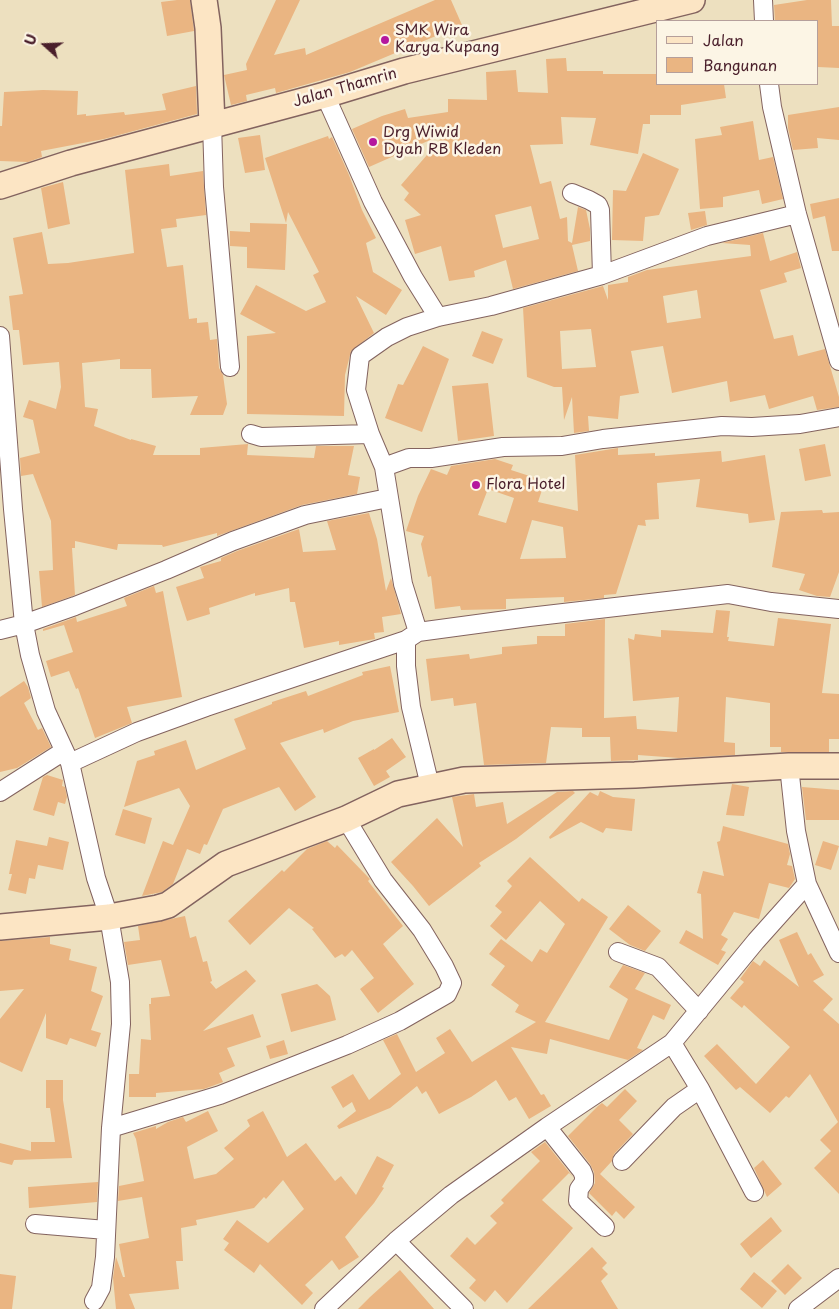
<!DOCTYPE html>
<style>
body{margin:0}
#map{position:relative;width:839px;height:1309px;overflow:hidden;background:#ede0bf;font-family:"Playpen Sans",sans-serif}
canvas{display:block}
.legend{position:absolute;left:656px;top:20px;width:162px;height:65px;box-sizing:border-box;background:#fcf5e5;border:1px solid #b59f9b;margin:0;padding:6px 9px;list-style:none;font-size:15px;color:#4a1f2b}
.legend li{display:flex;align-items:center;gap:10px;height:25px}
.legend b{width:25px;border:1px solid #b59f9b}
.north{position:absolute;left:20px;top:20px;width:50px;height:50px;-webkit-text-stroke:4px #fcf5e5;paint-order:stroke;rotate:290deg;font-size:14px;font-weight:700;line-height:20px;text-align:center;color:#4a1f2b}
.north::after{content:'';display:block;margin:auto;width:18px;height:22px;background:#4a1f2b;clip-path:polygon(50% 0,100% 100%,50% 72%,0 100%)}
</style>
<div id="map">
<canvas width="839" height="1309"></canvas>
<ul class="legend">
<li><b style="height:6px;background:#fce5c4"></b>Jalan</li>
<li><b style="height:14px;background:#eab582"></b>Bangunan</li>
</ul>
<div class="north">U</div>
</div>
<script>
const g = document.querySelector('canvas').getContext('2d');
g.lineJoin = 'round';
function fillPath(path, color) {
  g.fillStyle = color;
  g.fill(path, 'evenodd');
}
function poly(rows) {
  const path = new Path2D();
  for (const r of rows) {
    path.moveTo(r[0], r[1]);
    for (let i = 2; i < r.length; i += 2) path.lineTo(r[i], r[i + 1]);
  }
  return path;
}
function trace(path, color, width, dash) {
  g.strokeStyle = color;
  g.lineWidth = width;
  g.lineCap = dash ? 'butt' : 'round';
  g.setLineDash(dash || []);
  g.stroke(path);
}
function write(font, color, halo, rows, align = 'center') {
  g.font = font + ' "Playpen Sans",sans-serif';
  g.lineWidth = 5;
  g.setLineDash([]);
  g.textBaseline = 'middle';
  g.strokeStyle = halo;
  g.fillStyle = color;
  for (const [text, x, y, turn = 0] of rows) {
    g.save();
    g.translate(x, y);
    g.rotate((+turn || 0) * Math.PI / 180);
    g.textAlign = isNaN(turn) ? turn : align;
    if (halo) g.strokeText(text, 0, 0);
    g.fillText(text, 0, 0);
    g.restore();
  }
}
fillPath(poly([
 [177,0,190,0,194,31,167,36,161,2],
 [276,0,300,0,274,55,305,48,306,55,435,0,451,0,462,25,350,72,276,93,275,88,246,95,247,101,231,105,224,75,247,70,246,64],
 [807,0,831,0,832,26,839,26,839,68,818,67,818,21,775,21,774,5],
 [566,58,567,71,603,71,603,74,658,74,658,84,724,84,726,98,681,105,681,115,650,115,650,124,643,124,638,154,590,145,596,118,561,117,563,144,530,145,540,184,551,181,560,219,567,217,568,241,572,243,578,207,586,210,590,229,590,241,572,245,578,271,513,289,506,260,474,271,475,277,449,281,441,246,415,254,405,220,421,215,404,200,409,193,401,185,446,133,369,167,352,129,382,116,405,109,408,118,448,112,448,99,487,100,486,72,516,70,518,92,548,93,546,59],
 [531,206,539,239,503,248,495,215],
 [196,86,197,114,104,139,41,151,42,157,28,162,0,161,0,126,2,126,4,92,43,90,78,91,77,115,86,114,86,116,124,112,125,115,166,110,162,94],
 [839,107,839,140,817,138,818,148,793,150,788,128,788,115],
 [753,121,759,160,773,157,783,199,762,204,759,190,723,197,723,207,700,209,695,139,722,135,720,127],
 [260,135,265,170,245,173,238,138],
 [328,136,329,139,332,137,349,175,362,210,376,238,366,243,373,272,402,290,386,315,356,296,374,333,351,351,345,375,344,416,247,414,247,336,276,333,240,314,256,285,306,311,326,302,313,275,319,272,288,212,286,223,265,158],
 [643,153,679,169,659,215,645,217,643,241,612,240,613,190,626,191],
 [169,164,170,176,203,171,206,215,176,219,177,227,161,229,167,267,183,265,189,319,197,318,197,323,208,322,210,340,217,339,219,368,223,375,227,404,223,415,190,415,198,396,152,398,151,369,120,369,120,359,82,363,85,407,98,409,94,426,131,440,131,439,156,446,153,455,200,455,200,448,248,444,247,455,314,458,316,446,354,446,348,475,360,477,357,494,302,505,217,536,217,533,163,547,162,545,118,544,117,550,75,541,75,548,72,548,75,595,42,607,39,571,53,570,51,521,33,474,21,476,20,458,40,453,33,420,23,417,29,400,56,409,61,387,59,362,23,365,19,330,13,330,9,296,23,294,13,238,42,232,48,264,68,263,134,253,125,170],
 [63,182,70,224,48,229,41,188],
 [839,198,839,251,832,251,825,216,813,219,810,204],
 [705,211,707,225,691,230,688,213],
 [250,223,287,224,285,270,247,268,247,247,230,246,230,231,250,232],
 [763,233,770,261,797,252,801,268,784,273,787,282,760,290,774,339,793,335,798,356,825,349,839,397,839,407,817,410,813,396,769,409,765,395,730,402,727,381,672,393,663,346,631,351,639,393,620,396,618,419,588,416,589,431,574,433,572,397,564,420,562,387,554,387,527,377,523,308,603,286,608,300,608,285,628,282,628,277,647,270,751,256,750,245,722,243],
 [697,290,701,318,667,323,663,296],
 [591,329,596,367,562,369,560,331],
 [482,331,503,339,493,364,472,356],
 [423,346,449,359,422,432,385,418,398,384,403,385],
 [488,383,494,436,458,441,452,386],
 [825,444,831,476,805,481,799,449],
 [618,448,618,455,655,453,655,456,721,451,722,462,765,455,775,520,749,523,748,514,696,507,700,479,657,483,659,519,645,520,646,526,638,525,616,594,604,595,604,598,564,602,564,597,506,599,506,609,461,610,460,606,435,609,431,576,428,577,421,544,424,536,406,531,418,496,431,469,447,475,451,466,495,459,513,465,511,470,545,481,538,502,578,511,575,455],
 [488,489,514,498,506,523,478,515],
 [532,520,563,527,566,558,520,559],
 [822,510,823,513,839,512,839,572,830,597,817,596,799,590,805,574,772,567,781,512],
 [369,513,377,539,386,591,391,578,401,614,382,617,384,632,374,633,375,639,339,645,339,641,304,648,295,602,290,602,289,588,255,596,255,593,209,608,210,614,187,621,176,587,204,578,200,567,221,561,221,558,237,551,299,529,303,552,336,550,327,521],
 [154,586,156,593,163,591,182,697,127,707,132,723,95,738,78,688,76,689,69,671,51,677,46,661,73,652,64,625,43,631,43,629,76,617,77,622,127,606,124,598],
 [716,610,730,611,727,637,729,637,728,641,774,646,778,618,831,624,822,693,839,694,839,739,829,739,829,752,781,752,781,747,770,747,770,703,726,697,724,742,735,743,735,755,679,758,638,755,638,760,611,761,610,737,582,737,582,728,551,727,546,763,484,765,476,703,454,706,453,698,431,701,426,659,469,654,470,659,502,654,502,647,537,644,537,636,565,636,565,624,605,619,604,718,636,716,637,729,677,732,679,697,633,701,628,638,634,640,635,634,661,637,661,630,713,633],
 [390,666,399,712,353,721,324,733,323,729,280,743,316,797,295,811,279,787,223,809,207,845,204,844,200,854,187,849,173,884,162,892,142,896,163,841,173,845,190,806,179,788,124,807,137,761,155,755,154,751,186,740,196,770,246,749,234,719,272,704,272,702,306,691,308,696,363,675,362,672],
 [24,681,28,687,31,698,24,703,38,730,42,728,51,747,17,768,0,772,0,697],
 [392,738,406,757,386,771,390,777,374,786,358,758,374,749,374,750],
 [47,775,63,780,62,786,65,787,67,797,65,804,58,802,54,816,33,810,43,777],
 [732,784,749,787,744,816,726,815],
 [802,787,839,790,839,820,806,820],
 [573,791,575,793,516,839,479,863,481,866,429,906,413,886,391,862,437,818,463,847,452,797,474,794,476,807,503,802,507,824,557,792],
 [600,791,613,797,635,799,632,831,606,828,603,833,581,822,550,839,549,837,590,792,598,796],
 [123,809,152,818,145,844,115,835],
 [723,826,788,844,790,854,787,865,792,866,795,879,789,888,769,883,759,919,734,912,721,935,728,939,721,950,726,952,718,965,679,943,686,930,703,939,701,894,697,893,703,871,724,876,717,842,720,841],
 [49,837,69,842,63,870,38,865,35,879,29,878,26,894,8,890,12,874,9,874,16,840,47,846],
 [327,841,335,848,337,845,368,877,370,879,368,881,403,926,383,944,414,984,378,1013,360,989,374,978,352,950,345,957,342,954,335,958,312,929,314,928,289,908,250,945,228,921,282,870,284,872,307,849],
 [823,841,839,846,831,870,815,865],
 [530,857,579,902,582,898,608,917,545,1022,609,1040,628,999,609,987,623,965,645,973,635,989,671,1005,664,1020,653,1015,637,1048,643,1050,628,1060,550,1039,547,1054,511,1047,541,1095,544,1094,551,1106,529,1119,516,1097,509,1101,496,1080,471,1097,439,1114,426,1091,422,1094,417,1086,390,1108,339,1129,337,1126,356,1111,352,1102,343,1108,331,1087,353,1074,369,1100,401,1074,383,1040,397,1034,416,1072,445,1053,436,1038,450,1029,472,1062,536,1022,515,1012,519,1005,491,985,505,966,489,954,501,939,532,962,540,949,547,953,565,924,540,901,506,940,490,926,502,912,495,906,512,886,507,881],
 [628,905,661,931,645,951,630,945,609,929],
 [185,916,190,938,196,936,203,962,207,961,212,981,210,982,216,989,246,970,256,981,203,1031,253,1014,261,1037,227,1048,235,1066,219,1073,223,1082,204,1089,156,1093,156,1097,129,1097,129,1074,139,1074,141,1039,151,1040,149,1004,151,1004,151,998,170,996,161,960,128,965,124,942,140,940,138,926],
 [797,932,808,955,811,953,824,975,813,981,833,999,823,1010,839,1024,839,1194,814,1168,831,1151,820,1140,838,1122,810,1074,789,1098,786,1096,770,1113,740,1087,736,1090,704,1056,717,1044,756,1084,790,1047,744,1005,742,1008,730,998,744,982,740,979,753,961,760,966,764,960,799,987,779,940],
 [50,937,50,944,71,949,69,960,97,967,91,991,103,996,91,1030,101,1033,96,1047,70,1038,67,1045,46,1038,46,1013,22,1072,0,1062,0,1019,24,989,0,991,0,941],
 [317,984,330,996,336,1020,291,1032,281,994],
 [284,1040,288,1054,270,1059,266,1046],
 [46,1080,63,1080,63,1100,72,1158,14,1160,12,1165,0,1162,0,1143,31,1151,31,1142,55,1142,50,1108,46,1108],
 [625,1089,637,1101,619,1120,633,1134,614,1154,612,1161,600,1174,635,1207,624,1219,616,1211,612,1216,589,1193,595,1183,594,1172,590,1164,568,1136,598,1106,602,1103,607,1107],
 [208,1111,218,1131,187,1147,194,1179,216,1174,234,1159,224,1148,250,1126,247,1120,263,1111,287,1157,306,1143,335,1181,341,1176,356,1195,377,1156,394,1165,382,1187,384,1188,374,1203,345,1237,359,1257,339,1270,332,1260,305,1285,313,1293,302,1305,260,1264,254,1273,224,1250,229,1243,223,1239,237,1220,268,1243,304,1209,283,1180,266,1199,264,1197,254,1208,196,1220,197,1225,181,1228,183,1261,176,1261,179,1289,129,1294,135,1309,116,1309,113,1278,116,1257,123,1277,125,1277,119,1244,149,1238,142,1197,118,1201,119,1186,144,1181,136,1139,133,1133,156,1126,156,1129,168,1122,183,1117,186,1122],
 [545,1142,573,1177,569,1173,542,1200,573,1228,507,1303,495,1290,485,1302,469,1288,476,1280,450,1256,467,1237,475,1245,497,1223,490,1216,504,1203,501,1200,540,1161,531,1152],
 [763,1160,782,1184,767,1197,754,1168],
 [98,1182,97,1202,29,1208,28,1187],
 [771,1217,782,1231,751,1258,740,1244],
 [592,1247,607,1263,602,1268,608,1274,601,1281,618,1309,528,1309],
 [788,1264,802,1278,785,1295,771,1281],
 [400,1270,434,1309,358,1309,370,1297],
 [754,1272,777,1291,762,1308,740,1289],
 [0,1274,16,1276,12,1309,0,1309]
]), '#eab582');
const street = poly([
 [763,0,764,21],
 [769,84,772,107,797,214,839,361],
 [325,95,373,202,413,277,438,317],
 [212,124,214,187,230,367],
 [572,193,589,200,598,205,600,210,602,275],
 [0,336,13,509,24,624,30,655,46,711,70,763,96,878,109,917,120,982,121,1024,111,1128,105,1257,101,1288,94,1301],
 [251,434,261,437,370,434],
 [384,467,409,458,431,458,503,447,562,446,603,439,722,426,752,427,800,424,839,417],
 [0,630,24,624,75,606,166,570,233,541,305,515,388,498],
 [418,632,403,584,384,467,370,434,356,390,360,356,387,337,407,327,438,317,491,306,602,275,707,236,797,214],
 [406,640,406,666,411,707,430,786],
 [70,763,137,732,206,707,406,640,418,632,529,617,728,594,771,602,839,609],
 [789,766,796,831,807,884,839,953],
 [0,792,64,751],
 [618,952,658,967,699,1011],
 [672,1043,700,1089,754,1192],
 [547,1127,582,1171,584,1176,584,1182,579,1189,578,1201,605,1227],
 [111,1128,220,1095,347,1045,400,1021,447,994,452,983,444,966,422,930,383,880,346,819],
 [622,1161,674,1107,700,1089],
 [35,1224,106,1230],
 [396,1241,464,1309],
 [324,1309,396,1241,451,1195,547,1127,672,1043,756,941,807,884],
 [798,1309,839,1278]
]);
const secondary = poly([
 [204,0,208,28,212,124],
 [0,186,71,163,325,95,404,71,692,0],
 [0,927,109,917,158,908,168,905,226,864,346,819,398,794,464,780,635,775,789,766,839,766]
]);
trace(street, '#83635f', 20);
trace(secondary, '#83635f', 28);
trace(street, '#fff', 18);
trace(secondary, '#fce5c4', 25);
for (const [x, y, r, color] of [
 [385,40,5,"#b5179e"],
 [373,142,5,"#b5179e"],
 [476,485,5,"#b5179e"]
]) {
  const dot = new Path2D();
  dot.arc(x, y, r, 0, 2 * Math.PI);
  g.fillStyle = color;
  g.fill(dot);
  trace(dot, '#fcf5e5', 2);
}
write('15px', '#4a1f2b', '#fcf5e5', [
 ["SMK Wira",395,31],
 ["Karya Kupang",395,48],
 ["Drg Wiwid",383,133],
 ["Dyah RB Kleden",383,150],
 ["Flora Hotel",486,485]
], 'left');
write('15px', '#4a1f2b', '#fcf5e5', [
 ["Jalan Thamrin",345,88,-16]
]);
</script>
